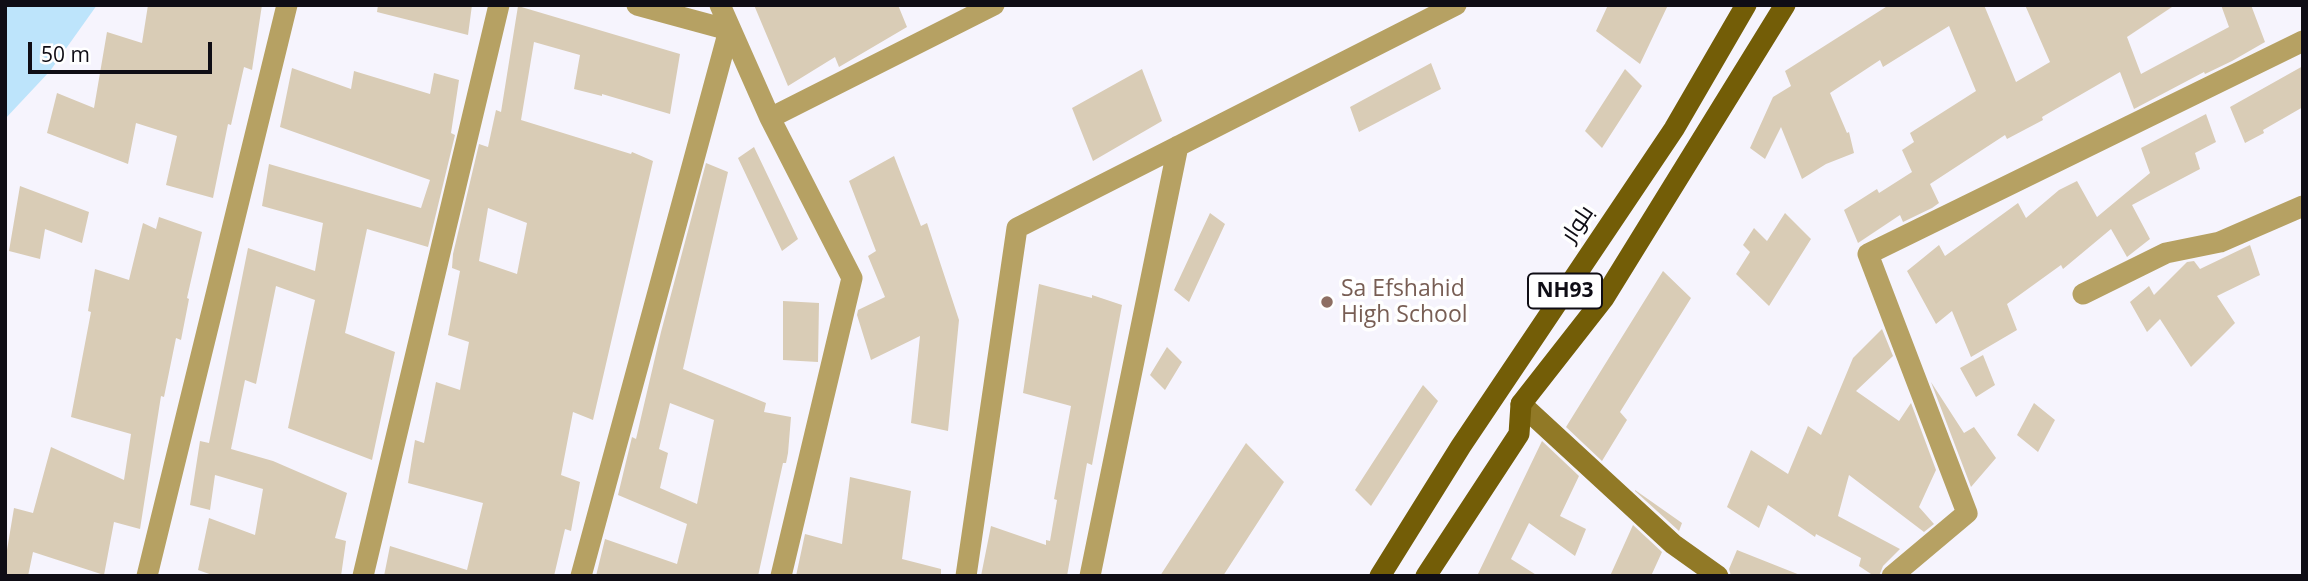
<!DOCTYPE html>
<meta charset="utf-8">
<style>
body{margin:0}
#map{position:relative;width:2308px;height:581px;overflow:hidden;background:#f6f4fd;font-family:"Open Sans",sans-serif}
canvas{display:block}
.frame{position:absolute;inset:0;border:7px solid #0f0d15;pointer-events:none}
.scale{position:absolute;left:28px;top:42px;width:184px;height:32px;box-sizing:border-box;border:4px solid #0f0d15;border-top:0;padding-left:9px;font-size:21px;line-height:24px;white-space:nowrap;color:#0f0d15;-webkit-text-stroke:5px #fff;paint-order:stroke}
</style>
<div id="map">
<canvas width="2308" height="581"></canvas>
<div class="frame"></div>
<div class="scale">50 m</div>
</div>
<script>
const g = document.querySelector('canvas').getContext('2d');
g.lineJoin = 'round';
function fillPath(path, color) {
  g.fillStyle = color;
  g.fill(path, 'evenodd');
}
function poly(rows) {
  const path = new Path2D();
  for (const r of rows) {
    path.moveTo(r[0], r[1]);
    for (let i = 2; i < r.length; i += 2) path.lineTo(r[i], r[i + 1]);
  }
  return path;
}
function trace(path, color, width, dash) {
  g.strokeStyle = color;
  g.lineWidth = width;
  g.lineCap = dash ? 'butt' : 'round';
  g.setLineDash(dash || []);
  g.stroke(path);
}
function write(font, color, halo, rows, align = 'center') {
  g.font = font + ' "Open Sans",Cairo,sans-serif';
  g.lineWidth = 7;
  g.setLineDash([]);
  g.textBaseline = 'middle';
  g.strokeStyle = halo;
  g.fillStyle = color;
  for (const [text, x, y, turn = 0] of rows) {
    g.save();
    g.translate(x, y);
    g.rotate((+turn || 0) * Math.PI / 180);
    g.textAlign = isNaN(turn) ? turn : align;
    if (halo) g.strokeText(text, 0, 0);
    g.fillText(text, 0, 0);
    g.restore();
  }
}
fillPath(poly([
 [5,5,97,5,50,71,5,119]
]), '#bde4fb');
fillPath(poly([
 [148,5,262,5,252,70,244,67,231,125,228,124,213,198,166,185,177,136,136,123,128,164,47,133,57,93,94,108,107,32,142,43],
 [378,5,472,5,468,35,377,12],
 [754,5,898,5,907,27,839,67,835,57,788,86],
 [1608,5,1668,5,1640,64,1596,31],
 [1889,5,1984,5,2016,82,2050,62,2025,5,2175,5,2127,37,2141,74,2229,27,2221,5,2251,5,2265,42,2232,61,2205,74,2204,72,2134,109,2120,72,2042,117,2043,120,2007,139,2005,135,1930,184,1939,203,1932,208,1903,222,1900,215,1858,243,1844,210,1877,189,1879,193,1912,172,1902,150,1914,142,1910,133,1976,91,1949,26,1883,67,1880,60,1830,93,1847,133,1849,132,1854,153,1826,164,1802,179,1781,127,1765,159,1750,148,1773,97,1791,86,1785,71],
 [518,6,680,54,670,114,602,94,602,96,574,89,580,55,534,42,521,120,631,154,632,152,653,161,593,420,573,412,561,475,580,482,571,531,565,529,554,576,384,576,390,546,467,570,483,503,408,483,415,440,424,443,436,382,460,390,469,342,448,335,460,271,452,268,453,254,479,144,488,147,496,110,501,112],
 [488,208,527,223,517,274,479,261],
 [1431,63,1441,89,1359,132,1350,107],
 [2303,66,2303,107,2263,130,2264,133,2245,143,2230,107],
 [292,68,351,89,354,71,430,94,434,73,459,80,451,133,455,135,428,247,367,229,345,333,395,352,372,460,288,428,315,300,276,286,256,384,245,380,231,449,273,461,347,493,335,538,346,541,341,576,215,576,198,570,209,518,255,535,263,489,215,475,210,510,190,505,200,441,209,443,248,248,315,271,323,223,262,206,269,164,421,208,430,180,280,127],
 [1142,69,1162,121,1093,161,1072,108],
 [1625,69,1642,86,1602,148,1585,131],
 [2206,114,2216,142,2195,153,2200,169,2132,205,2150,239,2127,257,2111,229,2063,269,2061,265,2007,304,2017,330,1971,357,1952,311,1936,324,1907,271,1939,245,1945,256,2018,203,2026,218,2059,190,2077,181,2097,217,2150,173,2141,148],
 [754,147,798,239,782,251,738,158],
 [894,156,921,226,927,223,959,320,948,431,911,423,920,336,871,360,857,315,858,310,885,297,868,256,876,251,849,181],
 [706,163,728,172,683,369,766,403,764,412,791,417,788,453,786,463,783,463,758,576,596,576,605,539,677,564,687,524,618,495,632,437,636,439,661,332],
 [670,403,714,420,697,504,660,488,668,453,659,449],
 [20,186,89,212,82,243,45,229,40,259,9,251],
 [1210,213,1225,224,1189,302,1174,290],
 [1785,213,1811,239,1769,306,1736,274,1750,252,1743,245,1754,228,1767,241],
 [159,217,202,232,187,298,189,299,181,340,176,338,164,397,161,396,140,529,114,522,104,575,33,552,28,576,5,576,5,562,14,508,33,513,51,447,124,480,131,434,71,417,91,312,88,311,95,269,129,280,143,223,156,229],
 [2250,245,2260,275,2217,296,2235,323,2191,367,2160,319,2147,332,2130,302,2149,286,2154,295,2187,262,2194,261,2200,269],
 [1663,271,1691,298,1620,412,1627,420,1602,461,1566,427],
 [1039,284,1092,298,1092,295,1122,305,1092,465,1087,463,1067,576,981,576,991,526,1046,545,1046,540,1050,541,1057,500,1054,499,1071,406,1023,393],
 [783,301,819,303,818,362,783,360],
 [1882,329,1893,356,1856,391,1899,421,1911,403,1936,470,1919,507,1934,524,1924,532,1849,475,1838,516,1900,549,1883,566,1879,576,1874,576,1859,566,1861,558,1816,534,1815,537,1768,505,1759,528,1727,507,1751,450,1788,474,1808,426,1821,435,1853,358],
 [1167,347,1182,362,1165,390,1150,375],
 [1983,355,1995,385,1976,397,1960,368],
 [1931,382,1964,433,1974,427,1996,458,1971,487],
 [1423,385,1438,401,1371,506,1355,490],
 [2034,403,2055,420,2038,452,2017,435],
 [1542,441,1579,476,1560,516,1586,529,1575,556,1529,523,1511,559,1538,576,1477,576],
 [1246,443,1284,482,1223,576,1160,576],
 [850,477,911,491,902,559,941,569,941,576,796,576,805,534,842,544],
 [1635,490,1682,523,1679,531,1635,491],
 [1633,525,1662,552,1651,576,1610,576],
 [1737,550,1800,575,1800,576,1731,576,1729,569]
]), '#d9ccb6');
trace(poly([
 [720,5,770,118,852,278,781,576],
 [770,118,994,5],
 [2083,294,2166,253,2220,242,2303,206],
 [147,576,287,5],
 [363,576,499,5],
 [581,576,729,30,637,5],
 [966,576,1017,228,1456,5],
 [1090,576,1178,146],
 [1892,576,1967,513,1868,254,2303,41]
]), '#b6a163', 21);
trace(poly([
 [1521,404,1673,544,1718,576]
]), '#917926', 21);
trace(poly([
 [1380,576,1461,446,1674,129,1746,5],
 [1426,576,1519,434,1521,404,1604,298,1785,5]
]), '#735d07', 21);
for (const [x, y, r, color] of [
 [1327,302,7,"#8d6e63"]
]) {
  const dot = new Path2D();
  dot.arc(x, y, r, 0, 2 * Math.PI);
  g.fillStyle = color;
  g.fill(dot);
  trace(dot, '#fff', 2.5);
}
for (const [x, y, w] of [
 [1565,291,74]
]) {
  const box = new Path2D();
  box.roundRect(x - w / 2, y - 17.5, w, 35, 5);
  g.fillStyle = '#fff';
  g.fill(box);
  trace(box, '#0f0d15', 2);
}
write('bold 21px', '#0f0d15', null, [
 ["NH93",1565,291]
]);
write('23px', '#0f0d15', '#fff', [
 ["بلوار",1578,224,-56]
]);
write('23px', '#785e54', '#fff', [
 ["Sa Efshahid",1341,289],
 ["High School",1341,315]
], 'left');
</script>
